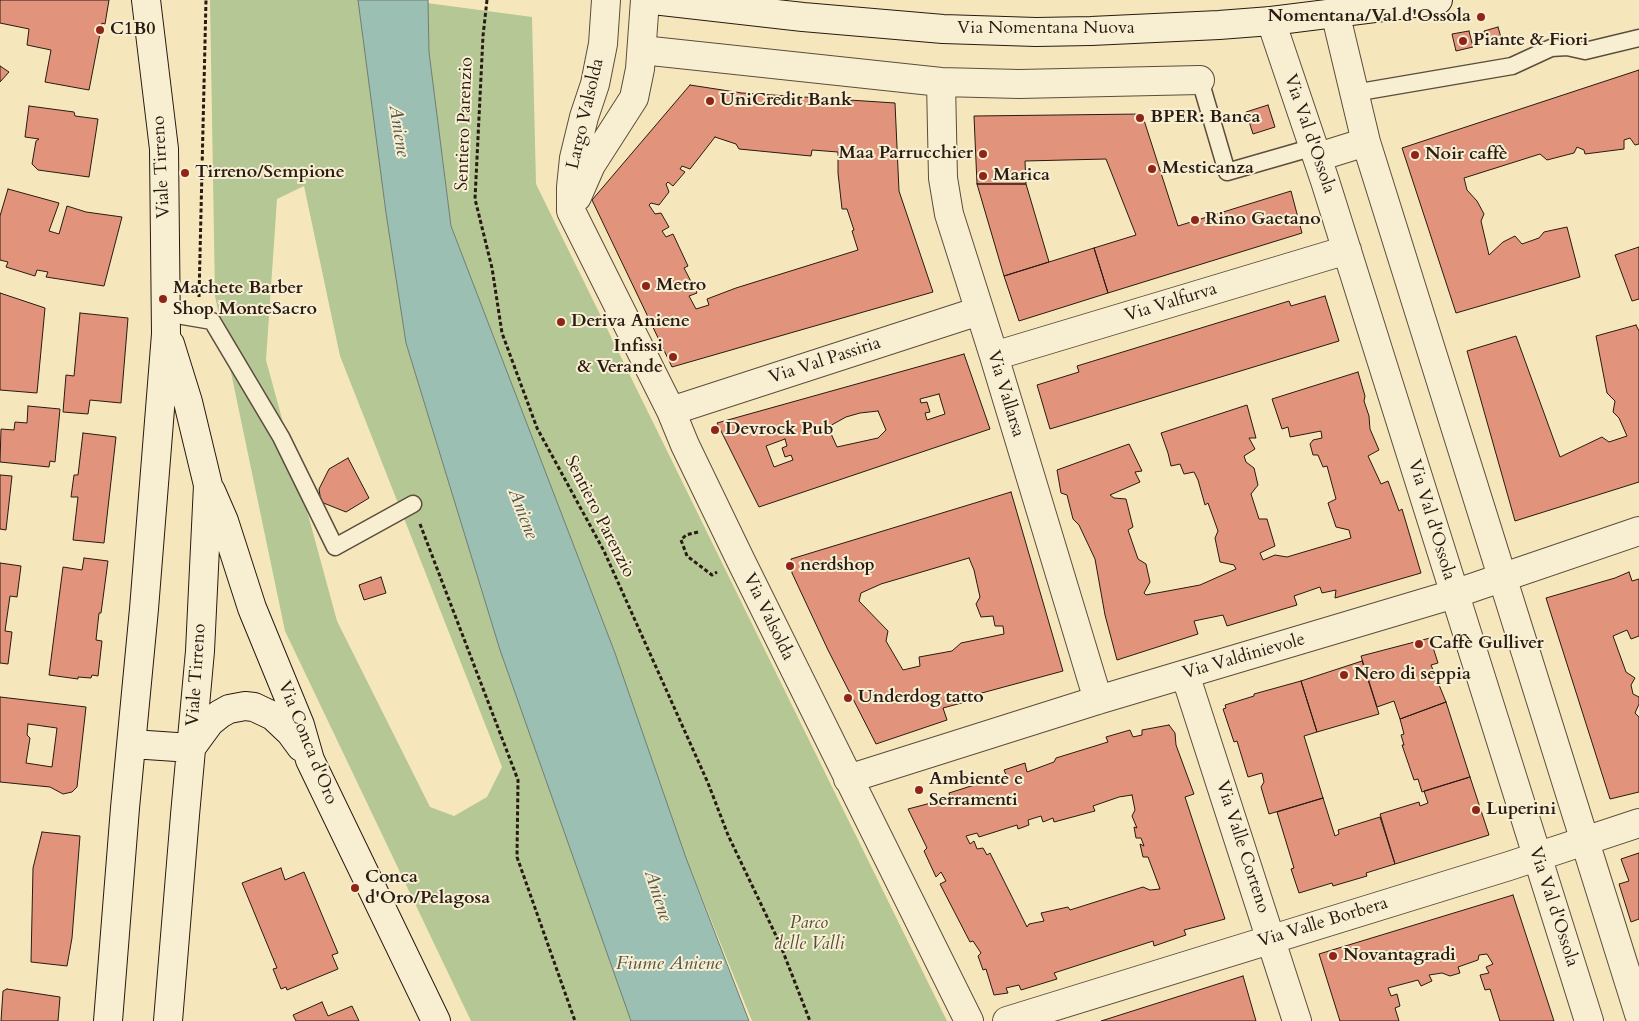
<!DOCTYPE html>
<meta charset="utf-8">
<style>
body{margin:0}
canvas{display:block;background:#f5e7bb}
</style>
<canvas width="1639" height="1021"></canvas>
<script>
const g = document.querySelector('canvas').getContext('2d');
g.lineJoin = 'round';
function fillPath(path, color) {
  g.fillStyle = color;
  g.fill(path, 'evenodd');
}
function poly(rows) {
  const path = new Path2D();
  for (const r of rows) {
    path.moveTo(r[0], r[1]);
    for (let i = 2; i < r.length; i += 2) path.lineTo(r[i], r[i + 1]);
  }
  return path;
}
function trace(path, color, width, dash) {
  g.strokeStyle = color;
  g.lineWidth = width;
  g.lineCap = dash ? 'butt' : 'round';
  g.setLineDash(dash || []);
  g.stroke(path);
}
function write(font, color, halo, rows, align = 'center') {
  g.font = font + ' Cardo,serif';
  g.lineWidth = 4;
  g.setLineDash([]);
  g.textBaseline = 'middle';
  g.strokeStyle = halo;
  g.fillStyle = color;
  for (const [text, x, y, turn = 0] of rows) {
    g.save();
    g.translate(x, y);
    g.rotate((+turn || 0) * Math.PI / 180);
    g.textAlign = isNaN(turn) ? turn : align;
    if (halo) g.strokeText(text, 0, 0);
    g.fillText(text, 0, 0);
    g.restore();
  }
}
fillPath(poly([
 [210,0,358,0,386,213,406,343,500,650,631,1021,471,1021,285,631,215,296],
 [304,186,340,356,502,767,487,797,454,816,430,807,337,621,266,360,277,199],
 [427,3,532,17,536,184,947,1021,752,1021,686,858,615,653,451,226,429,52]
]), '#b5c795');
const water = poly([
 [358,0,428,0,429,52,451,226,615,653,686,858,749,1021,631,1021,500,650,406,343,386,213,358,0]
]);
fillPath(water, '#9cbfb3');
trace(water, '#6e7d73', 1);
const building = poly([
 [0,0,109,0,105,24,102,23,89,90,45,82,51,50,27,45,29,29,0,23,0,0],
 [1498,27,1502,41,1487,45,1484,31,1498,27],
 [1469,31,1473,47,1456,51,1452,34,1469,31],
 [0,66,9,72,0,82,0,66],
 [1639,70,1639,144,1635,145,1630,138,1624,140,1624,149,1585,154,1584,150,1577,147,1574,153,1547,160,1540,154,1464,178,1467,190,1477,201,1484,214,1481,221,1489,255,1503,242,1515,236,1522,244,1539,238,1544,232,1567,227,1580,277,1456,313,1402,148,1639,70],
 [690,85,742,93,895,103,899,191,933,292,672,367,592,200,690,85],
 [715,137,736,144,739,149,811,156,812,150,838,152,838,173,842,209,847,209,854,230,852,231,858,250,736,288,707,299,709,305,696,309,689,296,697,293,684,268,688,266,673,234,666,237,662,231,669,227,661,213,655,214,649,205,651,203,659,205,669,192,666,184,668,182,673,186,685,172,680,169,682,166,690,169,715,137],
 [1268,105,1275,127,1253,134,1246,112,1268,105],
 [29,106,74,112,75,116,98,119,89,177,38,170,32,164,36,141,39,139,25,137,29,106],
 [1142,114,1178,226,1291,191,1302,233,1108,293,1094,248,1136,235,1106,159,1025,161,1026,184,977,184,974,116,1142,114],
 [977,184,1026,184,1049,262,1004,276,977,184],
 [8,189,59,203,49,231,59,234,67,206,86,212,122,217,104,286,46,277,48,272,37,270,35,276,6,267,8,262,0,260,0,216,8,189],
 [1639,247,1639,299,1632,301,1615,255,1639,247],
 [1094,248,1108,293,1019,321,1004,276,1094,248],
 [0,293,45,308,37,393,0,390,0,293],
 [1325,296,1339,341,1050,429,1037,385,1079,372,1077,366,1289,301,1291,306,1325,296],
 [80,313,128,318,121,403,90,400,88,414,63,412,66,375,74,376,80,313],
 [1636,325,1639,331,1639,482,1515,521,1467,351,1516,336,1560,457,1602,437,1609,442,1627,436,1619,418,1613,412,1615,401,1607,393,1596,336,1636,325],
 [964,354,990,429,759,507,717,423,964,354],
 [939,394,945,414,927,420,925,413,930,412,927,402,921,403,920,399,939,394],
 [878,411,886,430,878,438,837,447,828,427,846,417,860,413,878,411],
 [785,439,787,446,782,448,785,457,791,455,793,460,774,467,766,446,785,439],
 [1358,372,1365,396,1364,401,1369,416,1370,429,1379,450,1368,456,1381,484,1388,481,1399,511,1402,509,1421,573,1335,598,1336,590,1322,593,1320,587,1294,596,1297,605,1227,626,1223,615,1194,621,1198,634,1117,660,1105,615,1095,559,1079,525,1073,519,1067,495,1061,493,1057,470,1129,444,1142,471,1135,472,1140,482,1110,495,1114,498,1126,499,1133,527,1128,530,1138,559,1146,564,1150,582,1144,593,1146,595,1200,585,1236,569,1234,565,1220,562,1215,538,1218,531,1208,503,1205,505,1198,480,1194,472,1184,474,1180,464,1171,466,1168,453,1161,433,1247,405,1256,438,1249,438,1255,449,1244,456,1246,462,1254,468,1258,485,1251,494,1259,519,1267,519,1275,546,1260,553,1263,560,1275,555,1287,557,1351,538,1349,530,1336,527,1328,503,1336,499,1327,466,1323,467,1318,455,1313,455,1310,444,1313,440,1322,438,1321,431,1290,437,1288,427,1282,429,1272,399,1358,372],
 [28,406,60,409,55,462,50,461,49,467,0,462,1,429,14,430,15,422,27,423,28,406],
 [83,433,116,437,104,543,73,540,78,497,71,497,74,475,78,475,83,433],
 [348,458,369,498,346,512,321,502,319,489,329,469,348,458],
 [0,475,12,476,6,530,0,529,0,475],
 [1011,492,1063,671,967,697,965,702,943,708,947,720,876,744,828,650,792,573,791,559,1011,492],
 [969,558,974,570,980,597,976,604,981,617,993,616,995,626,1003,626,1004,634,961,643,952,651,919,657,920,666,903,670,886,641,888,631,859,601,861,593,881,584,969,558],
 [84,558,108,561,101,613,99,613,96,640,102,641,98,676,92,675,91,678,78,677,78,679,49,675,63,567,82,570,84,558],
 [0,563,21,566,17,597,10,596,5,631,12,632,8,664,0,663,0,563],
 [1629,572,1632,581,1639,579,1639,636,1631,639,1627,630,1613,636,1626,672,1635,678,1631,685,1633,694,1639,697,1639,704,1635,713,1639,717,1639,792,1610,799,1546,598,1615,578,1629,572],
 [381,577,386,593,364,600,359,585,381,577],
 [1430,638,1438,663,1431,665,1446,702,1400,719,1394,701,1377,707,1361,656,1430,638],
 [1362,661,1379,714,1317,732,1301,681,1362,661],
 [1301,681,1317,732,1304,736,1323,798,1269,814,1261,787,1264,782,1262,773,1248,777,1237,741,1234,742,1223,709,1226,708,1225,705,1254,696,1254,694,1301,681],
 [0,697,86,707,77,787,72,792,63,794,50,787,0,782,0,697],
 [28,724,57,728,52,767,26,763,30,738,27,735,28,724],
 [1446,702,1470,777,1422,792,1418,779,1414,780,1402,745,1404,745,1401,735,1404,734,1400,719,1446,702],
 [1169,725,1175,733,1176,745,1194,794,1185,797,1225,919,1184,930,1186,935,1154,946,1153,941,1054,973,1057,979,1021,990,1019,985,1006,988,1008,993,994,995,986,969,983,970,978,956,981,953,973,941,970,942,940,884,946,881,941,872,936,877,924,851,927,848,908,809,950,798,949,793,1006,775,1004,770,1025,763,1027,772,1054,762,1056,758,1108,742,1106,737,1130,730,1133,737,1142,735,1142,730,1169,725],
 [1132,795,1135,810,1132,816,1137,828,1134,827,1136,838,1141,838,1144,846,1140,844,1143,857,1148,857,1160,889,1150,890,1143,887,1070,910,1068,907,1041,913,1044,921,1029,924,1027,927,990,853,987,855,983,848,977,849,974,841,970,844,966,836,977,833,979,837,1017,825,1018,829,1029,825,1028,820,1041,816,1043,822,1053,818,1054,822,1095,811,1093,806,1119,797,1132,795],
 [1470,777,1489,835,1395,864,1380,814,1419,802,1420,806,1428,803,1424,791,1470,777],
 [1323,798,1335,836,1339,834,1338,830,1380,817,1395,864,1366,873,1367,876,1333,886,1332,883,1299,893,1291,869,1294,868,1277,812,1323,798],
 [42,832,80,836,72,938,67,966,31,962,33,868,42,832],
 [1639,853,1639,919,1631,922,1619,884,1629,881,1621,859,1639,853],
 [281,868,285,880,304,872,338,953,332,955,338,969,287,990,286,987,281,989,273,969,277,968,242,883,281,868],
 [1513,895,1554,1021,1500,1021,1490,989,1485,990,1480,975,1489,973,1486,967,1493,964,1487,954,1479,955,1478,960,1458,967,1460,973,1450,976,1442,973,1429,975,1432,981,1421,986,1418,980,1388,988,1391,996,1397,994,1400,1006,1395,1008,1399,1021,1340,1021,1319,954,1513,895],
 [1243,976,1256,1021,1101,1021,1243,976],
 [7,989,60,997,58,1021,1,1021,3,991,7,989],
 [322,1002,328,1016,352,1006,359,1021,296,1021,293,1015,322,1002]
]);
fillPath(building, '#e1947b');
trace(building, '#291a12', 1);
const lane = poly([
 [1200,80,1227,172,1314,147],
 [1354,93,1512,66,1551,48,1567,47,1585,51,1639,38],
 [165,313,212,321,281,437,335,547,413,504]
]);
const street = poly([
 [606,0,603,44,595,84,584,117,574,158,571,187,571,211,671,411,685,445,741,561,969,1021],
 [1335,12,1366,142,1639,1014],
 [1271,21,1325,181,1589,1021],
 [642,50,941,82,1019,84,1200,80],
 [941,82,943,178,949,214,994,356,1098,700],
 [1318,157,1366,142],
 [577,197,591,165,634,98,640,69,645,0],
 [994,356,1347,250],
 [671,411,979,311],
 [1185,674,1297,1021],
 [848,779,1098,700,1454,594,1639,531],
 [1007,1021,1509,866,1639,823]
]);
const secondary = poly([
 [653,0,803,17,943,29,1036,32,1091,31,1219,25,1271,21,1438,0],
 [211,491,224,521,252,608,300,725,310,760,436,1021],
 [132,744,191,748],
 [191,748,210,722,220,714,229,709,245,706,254,707,273,716,290,732,301,747],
 [108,1021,125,808,144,609,166,334,164,149,146,0],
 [168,1021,185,815,200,651,208,485,188,402,170,344]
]);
trace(lane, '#5c4d3c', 19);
trace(street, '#5c4d3c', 30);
trace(secondary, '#291a12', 30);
trace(poly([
 [487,0,483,36,475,199,492,268,502,333,537,428,604,551,708,783,728,835,780,944,810,1021],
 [199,297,206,0],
 [420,524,518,780,517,857,575,1021],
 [698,532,686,535,681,540,687,556,712,575,717,572]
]), '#291a12', 3, [4, 2.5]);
trace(lane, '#f8efd3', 16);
trace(street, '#f8efd3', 28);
trace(secondary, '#f8efd3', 28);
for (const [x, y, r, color] of [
 [1481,17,5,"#8f2418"],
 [100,30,5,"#8f2418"],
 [1463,41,5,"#8f2418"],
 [710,101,5,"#8f2418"],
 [1140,118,5,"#8f2418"],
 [983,154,5,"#8f2418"],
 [1415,155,5,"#8f2418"],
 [1152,169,5,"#8f2418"],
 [185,173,5,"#8f2418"],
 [983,176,5,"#8f2418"],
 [1195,220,5,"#8f2418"],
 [646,286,5,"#8f2418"],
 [163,299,5,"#8f2418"],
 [561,322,5,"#8f2418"],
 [673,357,5,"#8f2418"],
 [715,430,5,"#8f2418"],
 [790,566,5,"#8f2418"],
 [1419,644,5,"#8f2418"],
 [1344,675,5,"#8f2418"],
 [848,698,5,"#8f2418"],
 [919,790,5,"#8f2418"],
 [1476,810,5,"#8f2418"],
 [355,888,5,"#8f2418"],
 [1333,956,5,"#8f2418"]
]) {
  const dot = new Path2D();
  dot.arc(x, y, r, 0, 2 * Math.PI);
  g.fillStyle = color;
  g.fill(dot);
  trace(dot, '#f8efd3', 2);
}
write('bold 18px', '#291a12', '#f8efd3', [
 ["Nomentana/Val d'Ossola",1471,17,"right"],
 ["C1B0",110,30],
 ["Piante & Fiori",1473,41],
 ["UniCredit Bank",720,101],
 ["BPER: Banca",1150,118],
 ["Maa Parrucchier",973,154,"right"],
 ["Noir caffè",1425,155],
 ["Mesticanza",1162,169],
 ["Tirreno/Sempione",195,173],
 ["Marica",993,176],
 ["Rino Gaetano",1205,220],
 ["Metro",656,286],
 ["Machete Barber",173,289],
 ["Shop MonteSacro",173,310],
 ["Deriva Aniene",571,322],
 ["Infissi",663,347,"right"],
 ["& Verande",663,368,"right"],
 ["Devrock Pub",725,430],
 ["nerdshop",800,566],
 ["Caffè Gulliver",1429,644],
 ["Nero di seppia",1354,675],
 ["Underdog tatto",858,698],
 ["Ambiente e",929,780],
 ["Serramenti",929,801],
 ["Luperini",1486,810],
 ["Conca",365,878],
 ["d'Oro/Pelagosa",365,899],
 ["Novantagradi",1343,956]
], 'left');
write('18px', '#291a12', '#f8efd3', [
 ["Via Nomentana Nuova",1046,29],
 ["Largo Valsolda",586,114,-77],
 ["Sentiero Parenzio",465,124,-88],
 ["Via Val d'Ossola",1309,134,71],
 ["Viale Tirreno",162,167,-93],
 ["Via Valfurva",1171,303,-17],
 ["Via Val Passiria",825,361,-18],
 ["Via Vallarsa",1005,394,73],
 ["Sentiero Parenzio",599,517,63],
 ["Via Val d'Ossola",1431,520,73],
 ["Via Valsolda",768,617,64],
 ["Via Valdinievole",1244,657,-16],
 ["Viale Tirreno",197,675,-86],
 ["Via Conca d'Oro",307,743,68],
 ["Via Valle Corteno",1242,847,72],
 ["Via Val d'Ossola",1553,907,72],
 ["Via Valle Borbera",1323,923,-17]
]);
write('italic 18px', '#534e39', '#f8efd3', [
 ["Parco",809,924],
 ["delle Valli",809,945]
]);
write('italic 19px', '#51544a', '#f8efd3', [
 ["Aniene",398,131,81],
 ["Aniene",522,514,69],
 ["Aniene",657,896,72],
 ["Fiume Aniene",669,965]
]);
</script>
